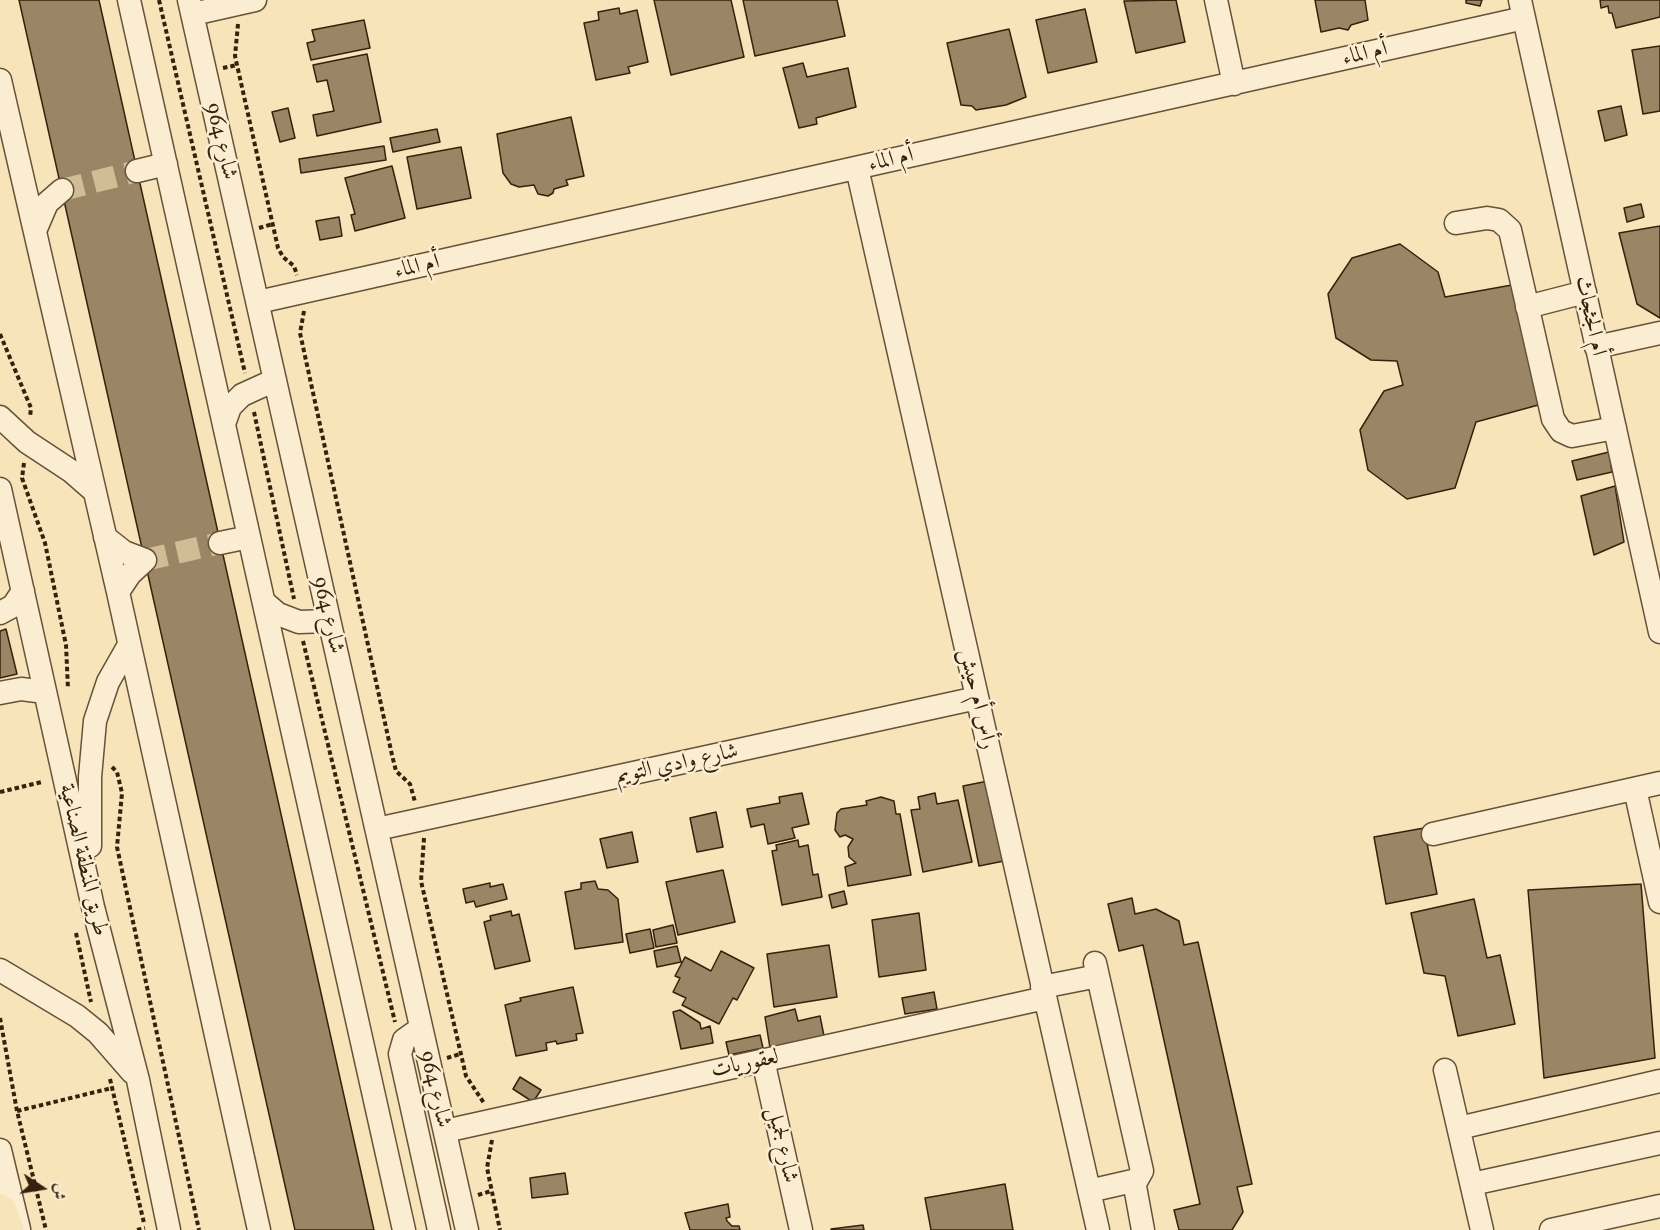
<!DOCTYPE html>
<meta charset="utf-8">
<style>
body{margin:0}
#map{position:relative;width:1660px;height:1230px;overflow:hidden;background:#f7e4b8;font-family:"IM FELL Great Primer",Amiri,serif}
canvas{display:block}
.north{position:absolute;left:12px;top:1158px;width:60px;height:60px;-webkit-text-stroke:4px #faedd1;paint-order:stroke;rotate:102deg;font-size:16px;font-weight:700;line-height:24px;text-align:center;color:#36210c}
.north::after{content:'';display:block;margin:auto;width:21px;height:27px;background:#36210c;clip-path:polygon(50% 0,100% 100%,50% 72%,0 100%)}
</style>
<div id="map">
<canvas width="1660" height="1230"></canvas>
<div class="north">ش</div>
</div>
<script>
const g = document.querySelector('canvas').getContext('2d');
g.lineJoin = 'round';
function fillPath(path, color) {
  g.fillStyle = color;
  g.fill(path, 'evenodd');
}
function poly(rows) {
  const path = new Path2D();
  for (const r of rows) {
    path.moveTo(r[0], r[1]);
    for (let i = 2; i < r.length; i += 2) path.lineTo(r[i], r[i + 1]);
  }
  return path;
}
function trace(path, color, width, dash) {
  g.strokeStyle = color;
  g.lineWidth = width;
  g.lineCap = dash ? 'butt' : 'round';
  g.setLineDash(dash || []);
  g.stroke(path);
}
function write(font, color, halo, rows, align = 'center') {
  g.font = font + ' "IM FELL Great Primer",Amiri,serif';
  g.lineWidth = 5;
  g.setLineDash([]);
  g.textBaseline = 'middle';
  g.strokeStyle = halo;
  g.fillStyle = color;
  for (const [text, x, y, turn = 0] of rows) {
    g.save();
    g.translate(x, y);
    g.rotate((+turn || 0) * Math.PI / 180);
    g.textAlign = isNaN(turn) ? turn : align;
    if (halo) g.strokeText(text, 0, 0);
    g.fillText(text, 0, 0);
    g.restore();
  }
}
const building = poly([
 [19,0,99,0,374,1230,295,1230,19,0],
 [654,0,731,0,744,57,671,75,654,0],
 [743,0,837,0,845,36,755,56,743,0],
 [1176,0,1185,42,1136,53,1124,1,1176,0],
 [1315,0,1365,0,1368,20,1351,25,1348,30,1339,28,1321,32,1315,0],
 [1466,0,1482,0,1480,6,1466,3,1466,0],
 [1600,0,1660,0,1660,17,1616,28,1612,13,1609,13,1608,6,1601,8,1600,0],
 [619,8,620,14,637,10,648,62,628,67,630,73,596,80,584,23,599,20,598,12,619,8],
 [1085,9,1097,62,1048,73,1036,20,1085,9],
 [364,20,370,48,311,60,307,43,315,41,312,30,364,20],
 [1009,29,1026,97,1006,105,976,110,972,106,961,105,947,43,1009,29],
 [1660,46,1660,111,1643,114,1632,50,1660,46],
 [367,54,381,122,317,136,313,115,334,111,327,80,317,82,313,65,367,54],
 [803,63,807,77,848,68,856,107,816,118,817,124,799,128,783,68,803,63],
 [1621,106,1627,135,1605,141,1598,111,1621,106],
 [288,108,295,138,280,142,272,112,288,108],
 [571,117,584,176,566,180,568,185,554,189,553,193,548,196,538,194,534,185,519,187,511,184,503,173,497,134,571,117],
 [437,129,440,142,393,152,390,138,437,129],
 [384,146,386,160,301,173,299,159,384,146],
 [461,147,471,198,417,209,407,157,461,147],
 [392,166,405,218,355,231,351,215,355,214,345,178,392,166],
 [1641,204,1644,217,1627,222,1624,208,1641,204],
 [339,217,342,236,320,240,316,221,339,217],
 [1660,226,1660,318,1637,304,1619,233,1660,226],
 [1400,244,1438,272,1445,297,1512,285,1542,404,1476,422,1455,488,1407,499,1368,470,1360,430,1384,391,1403,385,1397,361,1371,360,1336,338,1328,294,1352,258,1400,244],
 [1609,452,1612,472,1577,480,1572,461,1609,452],
 [1615,486,1624,542,1594,555,1581,496,1615,486],
 [6,629,17,674,0,678,0,631,6,629],
 [988,781,1004,861,979,866,963,786,988,781],
 [802,793,809,824,792,828,795,838,768,844,764,824,751,827,747,809,780,803,779,797,802,793],
 [935,793,937,804,958,800,972,862,923,872,911,810,920,809,918,797,935,793],
 [881,797,894,801,896,814,900,814,911,875,848,886,845,867,856,863,849,857,848,847,853,839,845,835,840,837,835,830,837,813,841,809,867,805,866,801,881,797],
 [716,812,723,847,697,852,690,818,716,812],
 [1424,828,1437,894,1386,904,1374,837,1424,828],
 [632,832,638,862,607,868,600,839,632,832],
 [798,840,799,847,808,845,813,875,818,874,822,897,782,905,772,851,777,850,776,845,798,840],
 [723,870,735,922,678,935,666,882,723,870],
 [595,881,598,889,608,890,618,899,623,942,575,949,565,892,581,889,581,883,595,881],
 [490,883,490,887,503,884,507,899,476,907,474,901,466,903,463,889,490,883],
 [1641,884,1655,1058,1544,1078,1528,890,1641,884],
 [844,891,847,904,832,908,829,895,844,891],
 [1132,898,1135,914,1156,909,1179,921,1184,945,1198,942,1252,1184,1237,1187,1243,1212,1232,1230,1179,1230,1174,1210,1200,1204,1143,945,1119,951,1108,904,1132,898],
 [1474,899,1487,958,1500,955,1515,1024,1458,1036,1445,976,1424,973,1411,913,1474,899],
 [511,911,512,916,519,914,530,961,495,969,484,922,491,920,490,916,511,911],
 [919,913,926,970,879,977,872,920,919,913],
 [673,925,677,943,656,947,653,930,673,925],
 [650,929,654,948,630,953,626,934,650,929],
 [829,945,837,997,774,1007,767,954,829,945],
 [677,946,681,962,657,967,654,951,677,946],
 [721,951,754,968,737,1000,733,998,719,1024,682,1005,686,998,673,992,680,978,675,976,685,957,711,971,721,951],
 [573,987,583,1033,576,1034,577,1040,557,1044,556,1041,546,1043,547,1050,516,1056,505,1005,521,1001,520,998,573,987],
 [934,992,937,1009,905,1014,902,998,934,992],
 [795,1009,798,1021,820,1016,824,1036,770,1048,765,1017,795,1009],
 [680,1010,700,1023,701,1029,710,1026,713,1043,681,1049,673,1012,680,1010],
 [760,1035,763,1048,729,1055,726,1042,760,1035],
 [520,1077,541,1090,533,1102,513,1089,520,1077],
 [565,1173,568,1194,532,1198,530,1178,565,1173],
 [1005,1184,1013,1230,931,1230,925,1198,1005,1184],
 [728,1204,730,1217,726,1218,727,1221,732,1226,739,1226,740,1230,690,1230,685,1213,728,1204],
 [863,1225,864,1230,832,1230,831,1229,863,1225]
]);
fillPath(building, '#9a8665');
trace(building, '#36210c', 1.5);
trace(poly([
 [62,190,137,171],
 [145,560,220,543]
]), '#d0bd96', 22, [22, 11]);
const minor = poly([
 [129,0,404,1230],
 [189,0,467,1230],
 [1216,0,1234,84],
 [1520,0,1660,632],
 [193,14,255,0],
 [0,80,118,592,259,1230],
 [857,168,1098,1230],
 [137,171,166,164],
 [1456,223,1487,218,1499,220,1510,230,1553,419,1561,431,1572,436,1615,428],
 [35,231,47,203,62,190],
 [258,302,1524,18],
 [1527,307,1585,292],
 [1596,347,1660,333],
 [0,417,27,442,71,471,94,491],
 [224,424,230,407,242,395,275,380],
 [0,489,93,907,138,1080,169,1230],
 [105,537,124,552,145,560,130,574,118,592],
 [220,543,249,537],
 [264,602,278,614,299,622,329,621],
 [0,613,13,606,23,591],
 [0,693,21,689,45,692],
 [1635,789,1660,902],
 [377,829,977,698],
 [1433,834,1660,783],
 [90,846,90,777,95,721,108,682,129,645],
 [0,970,77,1016,98,1033,132,1072],
 [1042,987,1098,976],
 [421,1028,404,1040,400,1054,439,1230],
 [763,1060,801,1230],
 [1445,1070,1482,1230],
 [1459,1128,1660,1081],
 [445,1131,1045,998],
 [0,1150,19,1229],
 [1134,1181,1143,1230],
 [1472,1184,1660,1143],
 [1089,1191,1137,1180,1142,1171,1095,963],
 [1551,1230,1660,1206]
]);
const highway = poly([
 [0,1211,7,1230]
]);
trace(minor, '#665237', 25);
trace(highway, '#36210c', 35);
trace(poly([
 [159,0,245,373],
 [238,24,235,56,278,248,283,257,294,266,297,275],
 [223,68,237,65],
 [259,228,273,224],
 [304,311,300,333,392,755,396,771,410,784,415,802],
 [0,334,31,408,30,417],
 [254,412,294,599],
 [24,463,22,478,45,543,66,645,68,689],
 [303,641,395,1022],
 [112,767,117,772,122,793,117,847,199,1230],
 [0,792,42,782],
 [424,838,421,881,466,1076,484,1103],
 [76,933,91,1002],
 [0,1018,17,1111,46,1230],
 [447,1058,460,1054],
 [110,1079,144,1223],
 [17,1111,112,1088],
 [492,1140,487,1168,500,1230],
 [478,1195,491,1191],
 [137,1230,145,1228]
]), '#36210c', 4, [4.5, 3]);
trace(minor, '#faedd1', 22);
trace(highway, '#f7e4b8', 33);
write('22px', '#36210c', '#faedd1', [
 ["أم الماء",1365,54,-13],
 ["شارع 964",221,141,77],
 ["أم الماء",891,160,-13],
 ["أم الماء",417,267,-13],
 ["أم الجثجاث",1590,316,78],
 ["شارع 964",328,615,77],
 ["رأس أم حيش",977,699,77],
 ["شارع وادي التويم",677,764,-12],
 ["طريق المنطقة الصناعية",83,860,77],
 ["لعقوريات",745,1064,-12],
 ["شارع 964",435,1089,77],
 ["شارع لجميل",782,1145,77]
]);
</script>
